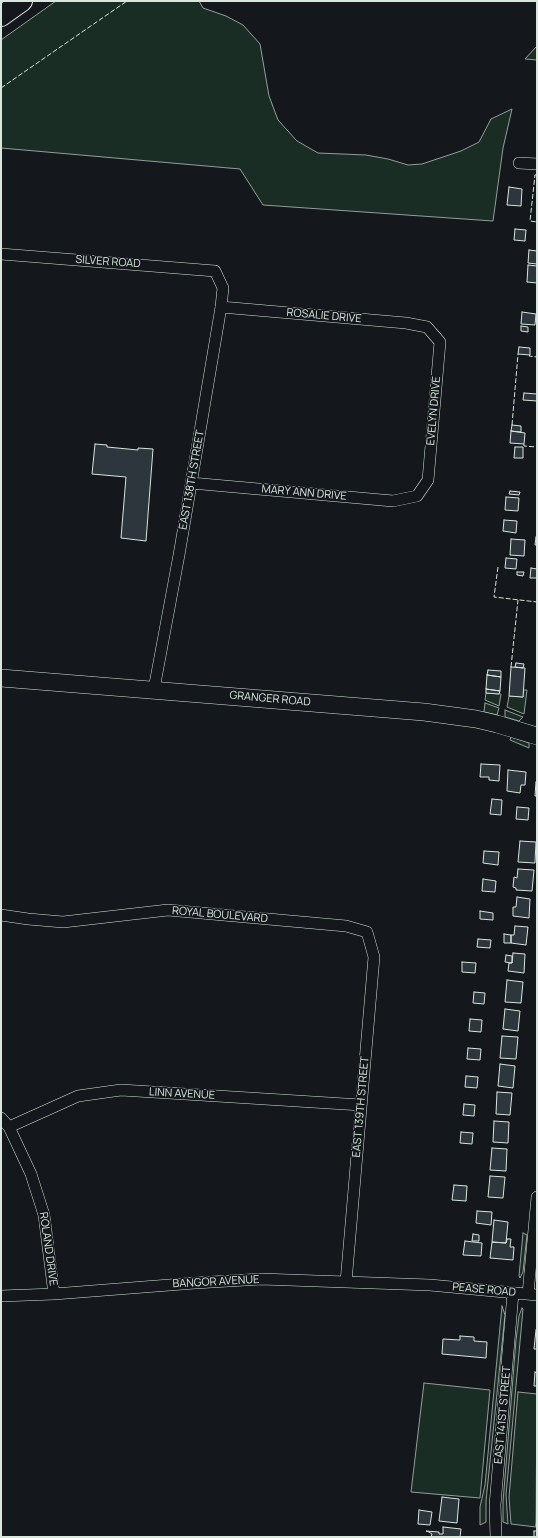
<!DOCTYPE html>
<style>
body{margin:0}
#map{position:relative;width:538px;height:1538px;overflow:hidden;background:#14181c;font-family:Manrope,sans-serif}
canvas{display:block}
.frame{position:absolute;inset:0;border:2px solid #d8e6dc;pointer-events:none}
</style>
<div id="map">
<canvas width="538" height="1538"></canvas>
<div class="frame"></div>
</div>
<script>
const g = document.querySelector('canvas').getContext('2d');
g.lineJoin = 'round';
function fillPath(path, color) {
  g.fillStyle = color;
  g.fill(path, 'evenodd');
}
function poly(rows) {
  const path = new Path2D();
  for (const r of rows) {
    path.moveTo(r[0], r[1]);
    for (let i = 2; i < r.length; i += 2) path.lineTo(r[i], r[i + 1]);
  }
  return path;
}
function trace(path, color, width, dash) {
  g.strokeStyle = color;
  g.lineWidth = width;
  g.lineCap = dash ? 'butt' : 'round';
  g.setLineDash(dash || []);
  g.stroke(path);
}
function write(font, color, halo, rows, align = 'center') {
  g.font = font + ' Manrope,sans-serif';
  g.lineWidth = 3;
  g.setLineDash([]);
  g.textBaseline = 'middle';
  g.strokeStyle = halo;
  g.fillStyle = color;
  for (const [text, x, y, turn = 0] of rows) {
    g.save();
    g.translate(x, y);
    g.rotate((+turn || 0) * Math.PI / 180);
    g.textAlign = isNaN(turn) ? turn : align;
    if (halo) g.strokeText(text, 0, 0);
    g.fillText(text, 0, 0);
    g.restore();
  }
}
const green = poly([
 [56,1,199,1,203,8,226,16,243,25,260,44,269,96,278,120,297,141,318,153,366,155,388,159,408,165,422,164,461,151,479,142,491,119,512,109,503,148,493,221,263,205,240,169,1,148,1,40,56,1],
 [537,46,537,60,525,59,536,47,537,46],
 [523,690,527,690,524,714,507,707,509,696,523,697,523,690],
 [486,693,501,694,499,706,485,700,486,693],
 [485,703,499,708,497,715,484,712,485,703],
 [505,710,523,717,519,721,505,717,505,710],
 [511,737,529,743,529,748,510,740,511,737],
 [523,1233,527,1235,523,1272,520,1278,519,1276,523,1233],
 [502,1306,505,1315,486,1501,486,1522,480,1525,480,1507,485,1485,502,1306],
 [522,1308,523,1309,506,1495,508,1524,503,1522,503,1502,516,1340,519,1316,522,1308],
 [424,1383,490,1390,480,1498,411,1492,424,1383],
 [518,1392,537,1394,536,1527,511,1524,509,1497,518,1392]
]);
fillPath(green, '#1a2d24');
trace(green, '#939e99', 1);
const building = poly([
 [509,187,522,189,521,206,507,205,509,187],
 [515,229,526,230,525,241,514,240,515,229],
 [529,250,537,251,537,264,528,263,529,250],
 [528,265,537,266,537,283,527,282,528,265],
 [522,312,536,314,535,325,521,324,522,312],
 [521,326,528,327,528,332,521,331,521,326],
 [519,347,530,348,530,355,518,354,519,347],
 [524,393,537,394,537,401,523,400,524,393],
 [512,425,521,426,521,432,511,431,512,425],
 [511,431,525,433,524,444,510,443,511,431],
 [95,444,107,445,107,447,138,450,138,448,153,449,146,541,121,538,126,477,92,474,95,444],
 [515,447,523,447,523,458,514,458,515,447],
 [510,491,520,492,519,495,509,494,510,491],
 [506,497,519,498,518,511,505,510,506,497],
 [504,520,517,521,516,533,503,531,504,520],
 [536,537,537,537,537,545,535,545,536,537],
 [511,539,525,540,524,556,510,555,511,539],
 [506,558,517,559,516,569,505,568,506,558],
 [531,568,537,569,537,578,530,578,531,568],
 [517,572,524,572,523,576,517,575,517,572],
 [516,663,524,664,523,668,515,667,516,663],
 [511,667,525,668,523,697,509,696,511,667],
 [488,670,501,671,501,677,487,675,488,670],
 [487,675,501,677,500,691,486,689,487,675],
 [486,689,500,691,499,694,486,693,486,689],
 [481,764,500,765,499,781,489,780,489,777,480,777,481,764],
 [508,770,526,772,525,785,521,785,520,793,507,791,508,770],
 [536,782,537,782,537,796,535,796,536,782],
 [492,799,502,800,501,815,490,814,492,799],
 [517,807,529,808,528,820,516,819,517,807],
 [520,841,536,842,535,863,518,862,520,841],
 [484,851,499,852,498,865,483,863,484,851],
 [518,869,534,870,532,891,516,890,516,888,513,887,514,877,517,878,518,869],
 [483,879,496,881,495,892,482,891,483,879],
 [517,897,530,899,529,918,513,916,513,907,516,907,517,897],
 [480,911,493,913,493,920,480,919,480,911],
 [515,926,528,927,526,945,511,943,511,935,514,935,515,926],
 [504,934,511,935,511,943,504,943,504,934],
 [478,939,491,940,490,948,477,947,478,939],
 [513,953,525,954,524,973,508,971,509,963,512,963,513,953],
 [506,955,512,956,512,963,505,962,506,955],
 [462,962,476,963,475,973,462,972,462,962],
 [507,980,523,982,521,1003,505,1002,507,980],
 [474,992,485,993,484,1004,473,1003,474,992],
 [505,1009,520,1011,518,1031,503,1029,505,1009],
 [470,1019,482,1020,481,1032,469,1031,470,1019],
 [502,1036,518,1037,516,1059,500,1058,502,1036],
 [468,1048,481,1049,480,1060,467,1059,468,1048],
 [500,1064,515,1066,513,1088,498,1086,500,1064],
 [466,1076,478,1077,477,1088,465,1087,466,1076],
 [497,1092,512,1093,510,1115,496,1114,497,1092],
 [464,1104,475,1105,474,1116,463,1115,464,1104],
 [494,1121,509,1122,508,1143,493,1142,494,1121],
 [461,1132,473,1133,472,1144,460,1143,461,1132],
 [492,1148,507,1149,506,1171,490,1170,492,1148],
 [490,1176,505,1177,503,1198,488,1197,490,1176],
 [454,1185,467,1186,466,1201,452,1200,454,1185],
 [477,1211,492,1212,491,1225,476,1223,477,1211],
 [494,1220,508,1222,506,1243,492,1242,494,1220],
 [473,1234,479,1235,479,1241,472,1241,473,1234],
 [507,1239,511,1239,510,1247,514,1247,513,1260,490,1258,492,1242,506,1243,507,1239],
 [465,1241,482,1243,481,1256,463,1255,465,1241],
 [536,1330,537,1331,537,1349,534,1349,536,1330],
 [460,1336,474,1337,474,1341,487,1342,486,1358,442,1354,443,1339,460,1340,460,1336],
 [535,1372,537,1373,537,1386,534,1386,535,1372],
 [442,1497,459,1499,457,1523,439,1521,442,1497],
 [419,1510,432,1512,430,1525,418,1524,419,1510],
 [443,1527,461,1529,460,1537,431,1537,432,1534,429,1532,426,1531,439,1532,439,1534,443,1534,443,1527],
 [534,1531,537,1531,537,1537,534,1537,534,1531]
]);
fillPath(building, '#2c363c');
trace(building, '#d8e6dc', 1);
const minor = poly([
 [519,163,537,164],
 [1,254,215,271,223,288,221,307,179,555,154,689],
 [191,483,393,501,417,496,428,480,440,342,427,327,406,323,221,307],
 [1,915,28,919,63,922,168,910,346,926,367,932,374,957,346,1282],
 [1,1118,9,1127,31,1174,44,1215,54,1294],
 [9,1127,78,1096,121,1090,361,1105],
 [528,1294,537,1197],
 [1,1296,54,1294,195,1283,261,1279,430,1285,537,1295],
 [496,1537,495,1505,513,1293]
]);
const primary = poly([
 [1,678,424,712,476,719,497,724,537,736]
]);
const motorway = poly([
 [1,16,22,1]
]);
trace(minor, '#d8e6dc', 12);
trace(primary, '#d8e6dc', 18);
trace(motorway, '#d8e6dc', 22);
trace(minor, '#14181c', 11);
trace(primary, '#14181c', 17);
trace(motorway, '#14181c', 20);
trace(poly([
 [1,88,127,1],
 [537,175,535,175,530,221,537,222],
 [530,355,529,356,537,357],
 [512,425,518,354],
 [524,444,524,446,537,447],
 [498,567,494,597,537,602],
 [511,667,518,600],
 [536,1526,537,1517]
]), '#d8e6dc', 1, [5, 2]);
write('11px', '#d8e6dc', '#14181c', [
 ["SILVER ROAD",108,262,4],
 ["ROSALIE DRIVE",324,316,5],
 ["EVELYN DRIVE",434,411,-85],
 ["EAST 138TH STREET",192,480,-80],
 ["MARY ANN DRIVE",304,493,5],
 ["GRANGER ROAD",270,699,5],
 ["ROYAL BOULEVARD",220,915,5],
 ["LINN AVENUE",182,1094,3],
 ["EAST 139TH STREET",361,1107,-85],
 ["ROLAND DRIVE",48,1249,82],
 ["BANGOR AVENUE",216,1282,-3],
 ["PEASE ROAD",484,1290,5],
 ["EAST 141ST STREET",503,1415,-85]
]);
</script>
